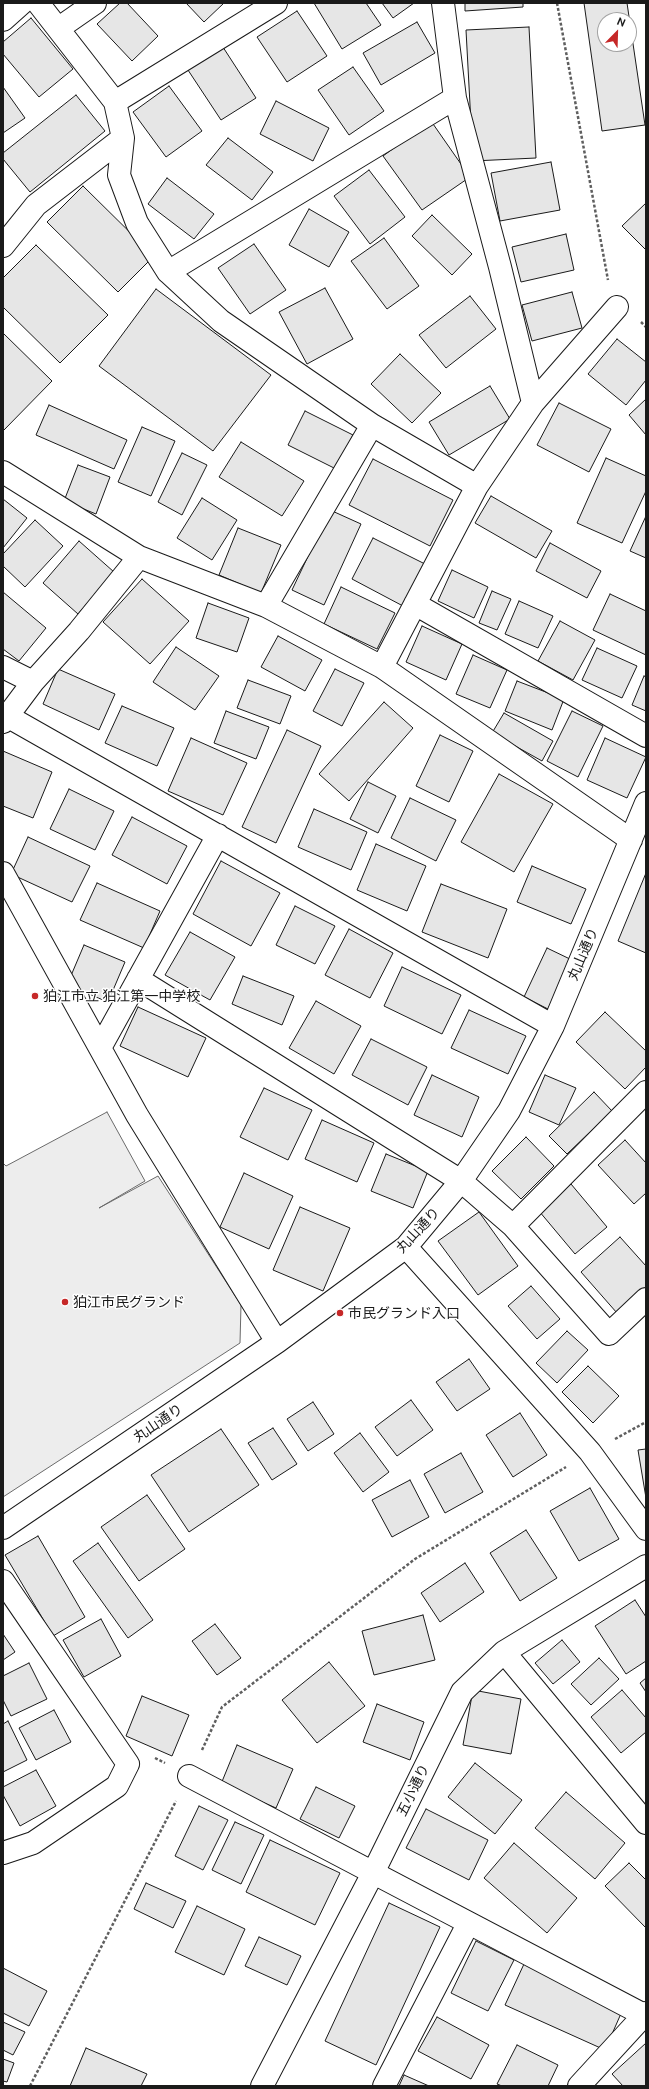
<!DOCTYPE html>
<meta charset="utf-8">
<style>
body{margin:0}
#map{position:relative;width:649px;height:2089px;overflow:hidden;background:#fff;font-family:Ubuntu,sans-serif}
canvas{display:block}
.frame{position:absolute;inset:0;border:4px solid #1a1a1a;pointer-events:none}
.north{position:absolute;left:597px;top:12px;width:40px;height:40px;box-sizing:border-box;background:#fff;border:1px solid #a3a3a3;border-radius:50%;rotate:23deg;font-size:11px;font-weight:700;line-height:16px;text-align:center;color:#1a1a1a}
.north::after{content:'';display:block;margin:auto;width:14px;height:18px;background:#c62828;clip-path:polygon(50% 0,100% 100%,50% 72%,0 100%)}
</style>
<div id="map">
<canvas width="649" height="2089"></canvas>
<div class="frame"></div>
<div class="north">N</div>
</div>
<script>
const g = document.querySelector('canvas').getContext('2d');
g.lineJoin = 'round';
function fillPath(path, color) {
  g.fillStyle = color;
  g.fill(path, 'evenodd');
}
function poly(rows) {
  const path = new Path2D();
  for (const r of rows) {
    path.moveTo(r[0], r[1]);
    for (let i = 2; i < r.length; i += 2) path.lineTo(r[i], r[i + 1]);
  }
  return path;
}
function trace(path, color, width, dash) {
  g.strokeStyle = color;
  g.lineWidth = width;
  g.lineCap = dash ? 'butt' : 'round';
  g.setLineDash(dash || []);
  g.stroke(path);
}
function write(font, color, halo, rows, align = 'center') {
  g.font = font + ' Ubuntu,"Noto Sans JP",sans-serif';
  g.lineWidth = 3;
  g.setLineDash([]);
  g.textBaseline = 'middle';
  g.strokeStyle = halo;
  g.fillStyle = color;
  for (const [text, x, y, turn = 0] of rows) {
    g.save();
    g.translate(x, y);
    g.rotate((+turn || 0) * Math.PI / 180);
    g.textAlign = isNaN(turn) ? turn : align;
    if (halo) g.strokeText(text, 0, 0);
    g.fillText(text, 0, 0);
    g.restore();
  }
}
const built = poly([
 [107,1112,145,1181,99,1208,158,1176,241,1305,240,1343,3,1497,3,1163,6,1166,107,1112]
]);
fillPath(built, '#ededed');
trace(built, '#6a6a6a', 1);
const building = poly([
 [120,3,127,3,158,36,132,61,97,24,120,3],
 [186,3,224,3,204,22,186,3],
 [314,3,366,3,381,25,342,49,314,3],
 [382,3,414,3,393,18,382,3],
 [465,3,523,3,523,7,465,11,465,3],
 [584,3,627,3,645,125,602,131,584,3],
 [605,20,629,20,629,44,605,44,605,20],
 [297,11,327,56,287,82,257,37,297,11],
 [31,18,73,69,39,97,3,54,3,42,31,18],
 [417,22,435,53,381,85,363,53,417,22],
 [529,27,536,158,473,161,466,30,529,27],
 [219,41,256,98,221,120,184,64,219,41],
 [353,67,384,111,349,135,318,90,353,67],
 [169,86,202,131,166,157,133,112,169,86],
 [3,87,25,118,3,133,3,87],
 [76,95,105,131,30,192,3,159,3,153,76,95],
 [276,101,329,128,313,161,260,134,276,101],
 [431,121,470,177,422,210,383,156,431,121],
 [228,138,273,172,252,200,206,165,228,138],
 [551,162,560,210,500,221,491,173,551,162],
 [369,170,405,217,370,244,334,196,369,170],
 [167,178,214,214,194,239,148,204,167,178],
 [83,186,154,256,118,292,47,222,83,186],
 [646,203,646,250,622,226,646,203],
 [309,209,349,232,329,267,289,245,309,209],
 [432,215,472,254,452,275,412,236,432,215],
 [566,234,574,270,521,282,512,247,566,234],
 [384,238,419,286,387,309,351,261,384,238],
 [254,244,286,290,250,314,218,268,254,244],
 [36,245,108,315,60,363,3,307,3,278,36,245],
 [325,288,353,339,307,364,279,312,325,288],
 [156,289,271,375,213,451,99,366,156,289],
 [572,292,582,328,532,341,522,305,572,292],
 [470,296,496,329,446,368,419,335,470,296],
 [3,333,52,381,3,431,3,333],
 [617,339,646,362,646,380,626,405,588,374,617,339],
 [400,354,441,393,412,423,371,384,400,354],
 [490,386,510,419,449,455,429,422,490,386],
 [646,399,646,435,629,415,646,399],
 [559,403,611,429,589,472,537,445,559,403],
 [49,405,127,440,114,469,36,435,49,405],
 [305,411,353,435,336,469,288,445,305,411],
 [142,427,175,441,151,496,118,482,142,427],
 [241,442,304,481,282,516,219,477,241,442],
 [182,453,207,465,182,515,158,502,182,453],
 [606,458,646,476,646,491,622,543,577,523,606,458],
 [373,459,453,500,430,546,349,505,373,459],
 [78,465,110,477,96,514,64,501,78,465],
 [491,496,552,531,536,558,475,523,491,496],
 [202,498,237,520,212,560,177,538,202,498],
 [3,499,27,518,3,548,3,499],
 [330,510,361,524,324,605,292,590,330,510],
 [646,516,646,558,630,551,646,516],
 [35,520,63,546,25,587,3,566,3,554,35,520],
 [238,528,281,545,261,593,219,575,238,528],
 [373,538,425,564,403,606,352,579,373,538],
 [79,541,114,572,78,614,43,583,79,541],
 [550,543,601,571,587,598,536,571,550,543],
 [452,570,488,587,474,618,438,601,452,570],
 [142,579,189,621,150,664,103,622,142,579],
 [341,587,395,613,377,649,324,624,341,587],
 [492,591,511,599,497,630,479,623,492,591],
 [3,592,46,628,19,661,3,649,3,592],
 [610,594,646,611,646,655,593,630,610,594],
 [519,601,553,616,538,648,505,634,519,601],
 [208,603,249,618,237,652,196,638,208,603],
 [560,621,595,640,573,680,538,661,560,621],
 [422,626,462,644,446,680,406,662,422,626],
 [278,636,322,660,305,691,261,667,278,636],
 [176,647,219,676,195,710,153,682,176,647],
 [597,648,637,666,622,698,582,680,597,648],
 [473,655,507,670,490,708,456,694,473,655],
 [58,669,115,694,99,730,43,704,58,669],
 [335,669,364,683,342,726,313,711,335,669],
 [644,676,646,677,646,711,632,705,644,676],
 [248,680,291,696,280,724,237,708,248,680],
 [517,681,564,699,552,730,505,711,517,681],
 [384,702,413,728,349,801,319,774,384,702],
 [122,706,174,728,157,766,105,743,122,706],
 [226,711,269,727,256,759,214,743,226,711],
 [572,711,603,726,578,777,547,761,572,711],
 [504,713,553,741,542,761,492,733,504,713],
 [287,730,321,746,276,843,242,827,287,730],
 [440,735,473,751,449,802,416,786,440,735],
 [191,738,247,763,223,815,168,791,191,738],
 [605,738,646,757,627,798,587,780,605,738],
 [3,751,52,772,33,818,3,806,3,751],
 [499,774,553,804,514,872,461,842,499,774],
 [368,782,396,796,378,833,350,819,368,782],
 [69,789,114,811,95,850,50,829,69,789],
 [410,798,456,820,436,861,391,838,410,798],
 [314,809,367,832,351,870,298,847,314,809],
 [132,817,187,846,167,884,112,855,132,817],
 [28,837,90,866,72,902,11,874,28,837],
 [376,844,426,866,407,911,357,890,376,844],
 [221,861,280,893,251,946,193,914,221,861],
 [532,866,586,889,571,924,517,902,532,866],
 [646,873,646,953,618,941,646,873],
 [97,883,160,911,144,948,80,920,97,883],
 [441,884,507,909,488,958,422,932,441,884],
 [295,906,335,926,315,964,276,945,295,906],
 [349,929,393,953,370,998,325,975,349,929],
 [190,932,235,957,210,1000,165,975,190,932],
 [84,945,125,962,108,1002,67,985,84,945],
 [547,948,572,960,548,1009,524,997,547,948],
 [402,967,461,995,442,1034,384,1006,402,967],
 [243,976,294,996,282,1025,232,1004,243,976],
 [316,1001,361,1026,334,1074,289,1048,316,1001],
 [138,1007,206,1038,188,1077,120,1046,138,1007],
 [469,1010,526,1036,508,1074,451,1048,469,1010],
 [605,1012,646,1051,646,1067,625,1089,576,1042,605,1012],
 [371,1039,427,1067,408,1105,352,1075,371,1039],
 [432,1075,479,1097,462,1137,414,1115,432,1075],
 [545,1075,576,1088,559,1125,529,1112,545,1075],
 [264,1088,312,1110,288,1160,240,1137,264,1088],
 [594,1092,612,1111,567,1154,549,1136,594,1092],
 [322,1120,374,1143,357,1182,305,1159,322,1120],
 [526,1137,554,1166,521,1199,492,1171,526,1137],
 [625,1140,646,1163,646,1193,634,1204,598,1165,625,1140],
 [386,1154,428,1171,413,1208,371,1191,386,1154],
 [244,1173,293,1196,269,1249,220,1227,244,1173],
 [571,1184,607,1227,575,1254,539,1211,571,1184],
 [300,1207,350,1228,323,1291,273,1270,300,1207],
 [479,1212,518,1266,478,1295,438,1241,479,1212],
 [620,1237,646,1266,646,1287,617,1313,581,1272,620,1237],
 [531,1286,560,1319,537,1339,508,1306,531,1286],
 [567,1331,588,1350,557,1383,536,1363,567,1331],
 [469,1359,490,1389,457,1411,436,1382,469,1359],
 [588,1366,619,1396,593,1423,562,1392,588,1366],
 [411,1400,433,1430,397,1456,375,1427,411,1400],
 [313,1402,334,1434,308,1451,287,1419,313,1402],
 [520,1413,547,1455,513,1477,486,1435,520,1413],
 [273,1428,297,1464,272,1480,248,1443,273,1428],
 [221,1429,259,1485,189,1532,151,1475,221,1429],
 [360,1433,389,1472,363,1492,334,1453,360,1433],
 [646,1449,646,1498,638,1450,646,1449],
 [461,1453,483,1492,445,1513,424,1474,461,1453],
 [410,1480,429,1517,392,1537,372,1500,410,1480],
 [590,1488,619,1539,579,1561,550,1511,590,1488],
 [147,1495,185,1549,139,1581,101,1527,147,1495],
 [526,1530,557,1578,520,1601,490,1553,526,1530],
 [38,1536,85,1617,53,1636,5,1555,38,1536],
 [98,1543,153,1620,128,1638,73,1561,98,1543],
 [465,1563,484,1592,440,1622,421,1593,465,1563],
 [635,1600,646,1617,646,1661,626,1674,595,1626,635,1600],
 [423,1615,435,1660,374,1675,362,1631,423,1615],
 [101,1619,121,1656,84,1677,63,1640,101,1619],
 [215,1624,241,1658,217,1675,192,1641,215,1624],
 [3,1634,15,1652,3,1660,3,1634],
 [562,1640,580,1662,553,1684,535,1663,562,1640],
 [599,1658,619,1679,591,1705,571,1684,599,1658],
 [329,1662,365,1706,317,1743,282,1700,329,1662],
 [29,1663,47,1699,11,1716,3,1700,3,1676,29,1663],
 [646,1678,646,1692,640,1683,646,1678],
 [473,1690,521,1699,511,1754,463,1745,473,1690],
 [622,1690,646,1718,646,1732,621,1753,591,1717,622,1690],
 [142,1696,189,1715,172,1756,126,1736,142,1696],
 [377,1704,424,1722,410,1760,363,1742,377,1704],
 [54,1710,71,1742,36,1760,19,1728,54,1710],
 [8,1721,27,1760,3,1772,3,1724,8,1721],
 [237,1745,293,1769,276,1808,221,1784,237,1745],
 [475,1763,522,1800,495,1834,448,1797,475,1763],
 [36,1770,56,1806,20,1826,3,1795,3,1787,36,1770],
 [316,1787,355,1806,339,1838,300,1819,316,1787],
 [566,1792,625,1843,595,1879,535,1828,566,1792],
 [199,1806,228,1820,203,1870,175,1856,199,1806],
 [426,1809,488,1840,469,1880,406,1848,426,1809],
 [235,1822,264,1835,241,1884,212,1870,235,1822],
 [270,1840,340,1873,315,1925,246,1892,270,1840],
 [514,1843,577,1898,547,1933,484,1878,514,1843],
 [629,1863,646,1880,646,1928,605,1886,629,1863],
 [146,1883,186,1901,173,1928,134,1909,146,1883],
 [389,1903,440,1927,376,2065,325,2041,389,1903],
 [197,1906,245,1929,224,1975,175,1952,197,1906],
 [259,1937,301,1956,287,1985,245,1966,259,1937],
 [476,1941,514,1960,488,2011,451,1993,476,1941],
 [524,1964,623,2009,605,2050,505,2005,524,1964],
 [3,1968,47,1991,29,2026,3,2013,3,1968],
 [437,2017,489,2045,471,2079,418,2051,437,2017],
 [3,2022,25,2032,13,2055,3,2050,3,2022],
 [646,2043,646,2084,644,2086,623,2086,612,2074,646,2043],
 [517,2045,558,2065,548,2086,502,2086,497,2084,517,2045],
 [86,2048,147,2074,141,2086,70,2086,86,2048],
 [3,2059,14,2063,7,2082,3,2081,3,2059],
 [404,2075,429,2086,399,2086,404,2075]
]);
fillPath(building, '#e6e6e6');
trace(building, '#1a1a1a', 1);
const minor = poly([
 [38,3,115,102,123,138,119,175,137,223,168,272,221,321,372,425,477,486],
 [443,3,455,98,500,267,533,403],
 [3,20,22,3],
 [59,28,95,3],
 [115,102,276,3],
 [3,246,36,205,123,138],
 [168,272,455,98],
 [3,472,139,557,79,631,33,682,3,722],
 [139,557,266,606,382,667,631,840],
 [415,604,646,736],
 [266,606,372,425],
 [3,667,33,682],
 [382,667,477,486,533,403,617,307],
 [7,716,553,1026],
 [3,873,137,1115,277,1342],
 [138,979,461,1181,513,1226,609,1334,646,1299],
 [100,1048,218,835],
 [513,1226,646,1092],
 [406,1247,590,1452,646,1529],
 [3,1528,277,1342,406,1247,461,1181,509,1111,553,1026,646,803],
 [3,1581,128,1764,117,1786,33,1843,3,1853],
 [504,1652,646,1823],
 [189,1776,646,2016],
 [262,2086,373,1873,462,1692,504,1652,646,1566],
 [384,2086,468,1924],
 [579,2086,646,2013]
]);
trace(minor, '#1a1a1a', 24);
trace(poly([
 [557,3,608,280],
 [641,322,646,327],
 [615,1439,646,1422],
 [202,1750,222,1707,415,1559,566,1467],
 [155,1758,165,1763],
 [30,2086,176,1801]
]), '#5f5f5f', 2.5, [3, 2]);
trace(minor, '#fff', 22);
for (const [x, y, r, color] of [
 [35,996,4,"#c62828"],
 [65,1302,4,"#c62828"],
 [340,1313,4,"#c62828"]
]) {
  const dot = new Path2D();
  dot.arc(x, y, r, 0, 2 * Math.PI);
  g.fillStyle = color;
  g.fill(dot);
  trace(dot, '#fff', 1.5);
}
write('14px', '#1a1a1a', '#fff', [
 ["丸山通り",583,954,-67],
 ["丸山通り",418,1230,-47],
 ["丸山通り",158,1423,-34],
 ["五小通り",413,1790,-64]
]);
write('14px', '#1a1a1a', '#fff', [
 ["狛江市立 狛江第一中学校",43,996],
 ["狛江市民グランド",73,1302],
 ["市民グランド入口",348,1313]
], 'left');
</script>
